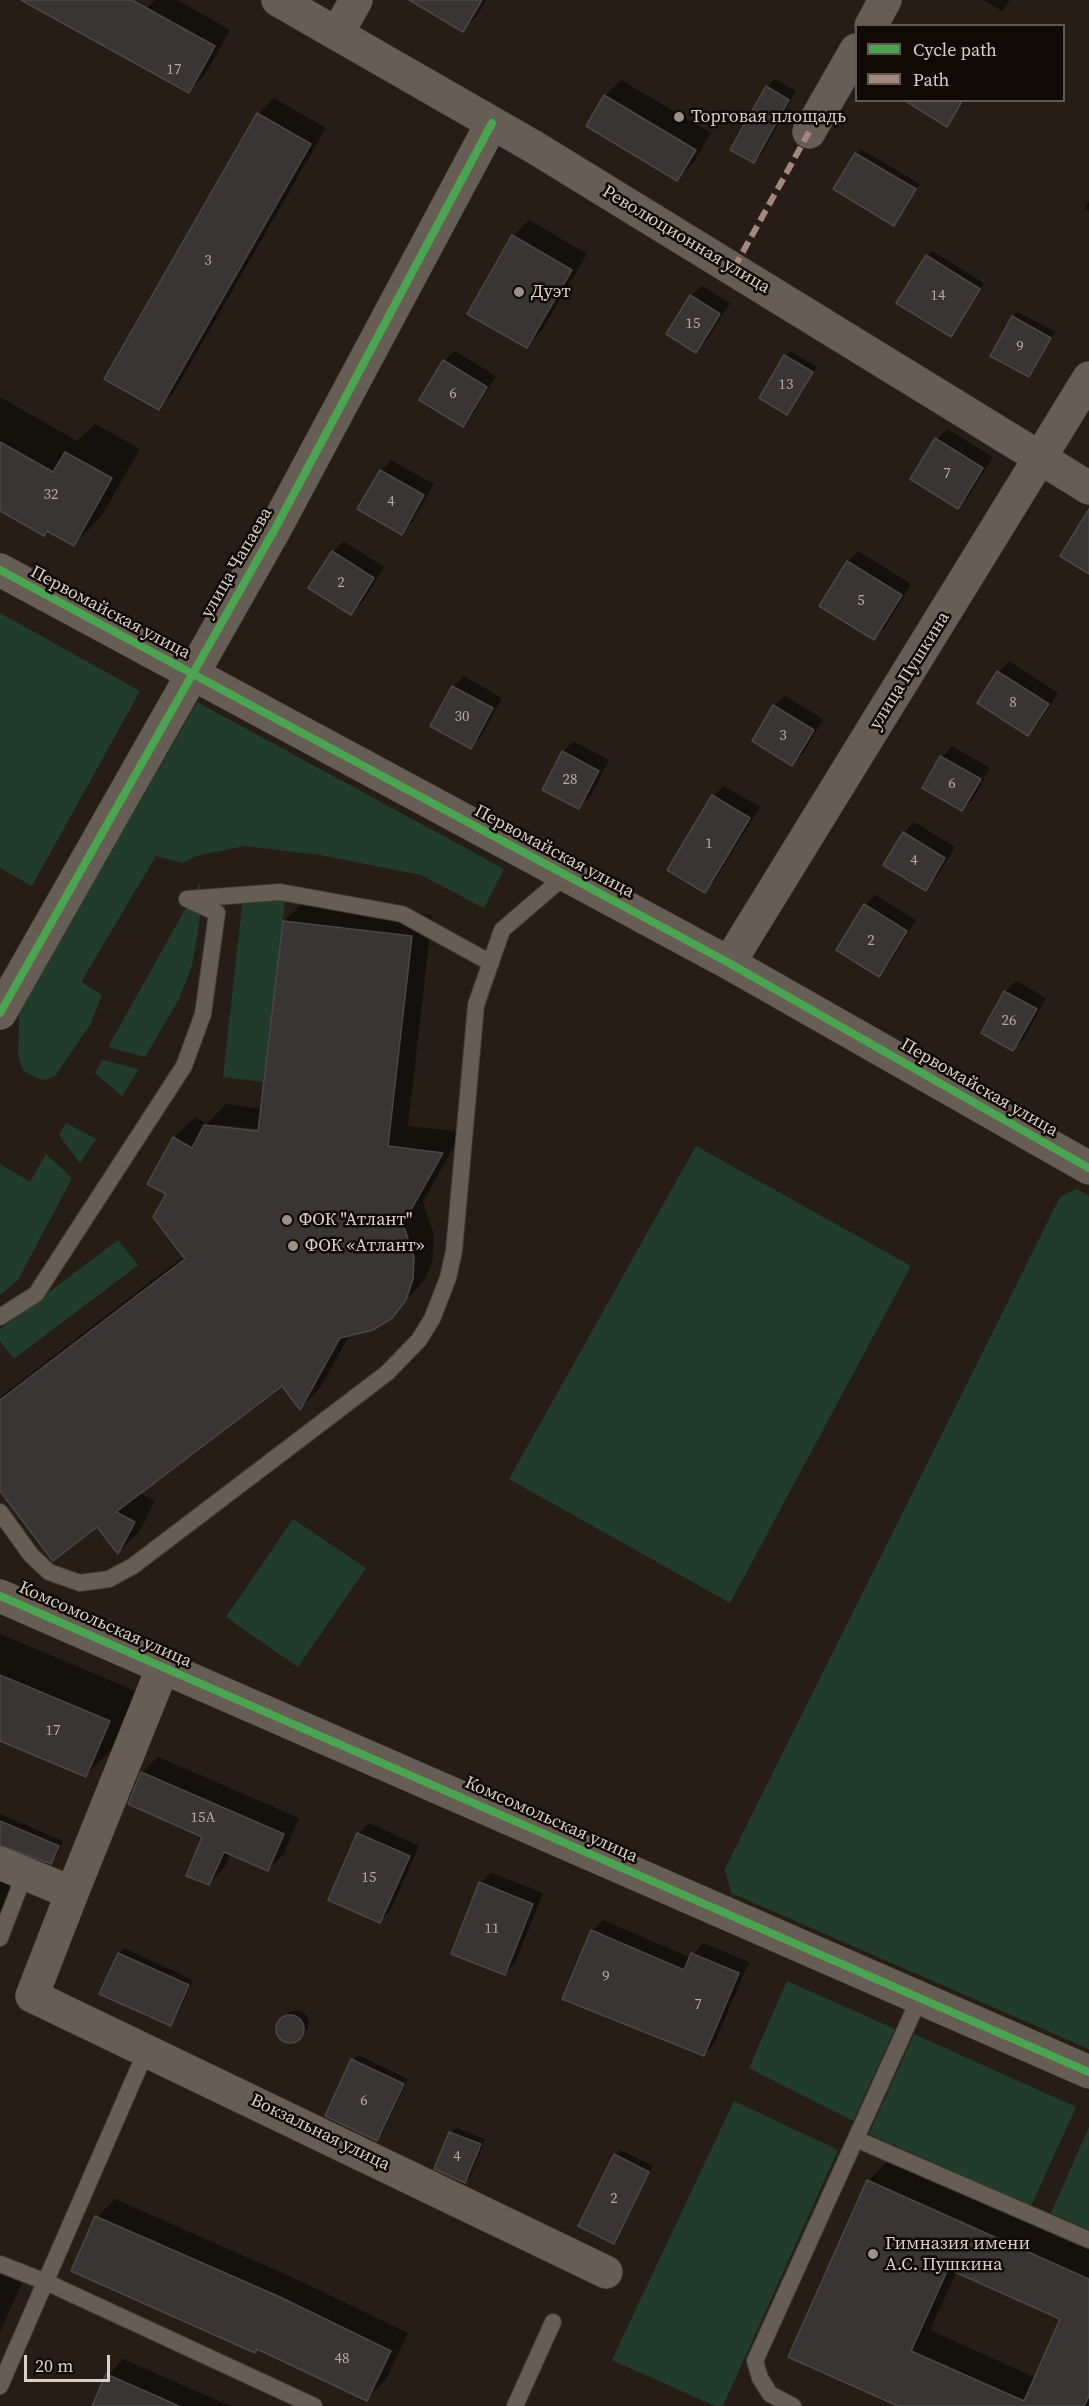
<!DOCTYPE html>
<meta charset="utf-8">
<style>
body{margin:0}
#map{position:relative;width:1089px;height:2406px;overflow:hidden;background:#261e16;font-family:"Source Serif 4",serif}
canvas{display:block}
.legend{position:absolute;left:855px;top:24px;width:210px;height:78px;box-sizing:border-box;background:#100905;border:2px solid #605953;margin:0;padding:8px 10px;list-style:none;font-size:18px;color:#d9d0c7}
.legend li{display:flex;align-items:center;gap:12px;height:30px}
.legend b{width:30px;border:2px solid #605953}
.scale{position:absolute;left:24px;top:2355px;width:86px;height:27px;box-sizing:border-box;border:3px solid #d9d0c7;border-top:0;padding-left:8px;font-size:18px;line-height:21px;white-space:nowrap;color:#d9d0c7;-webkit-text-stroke:4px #100905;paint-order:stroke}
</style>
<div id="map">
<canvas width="1089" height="2406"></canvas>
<ul class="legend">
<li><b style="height:8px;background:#4ca352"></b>Cycle path</li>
<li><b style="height:8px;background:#a5887d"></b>Path</li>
</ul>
<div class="scale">20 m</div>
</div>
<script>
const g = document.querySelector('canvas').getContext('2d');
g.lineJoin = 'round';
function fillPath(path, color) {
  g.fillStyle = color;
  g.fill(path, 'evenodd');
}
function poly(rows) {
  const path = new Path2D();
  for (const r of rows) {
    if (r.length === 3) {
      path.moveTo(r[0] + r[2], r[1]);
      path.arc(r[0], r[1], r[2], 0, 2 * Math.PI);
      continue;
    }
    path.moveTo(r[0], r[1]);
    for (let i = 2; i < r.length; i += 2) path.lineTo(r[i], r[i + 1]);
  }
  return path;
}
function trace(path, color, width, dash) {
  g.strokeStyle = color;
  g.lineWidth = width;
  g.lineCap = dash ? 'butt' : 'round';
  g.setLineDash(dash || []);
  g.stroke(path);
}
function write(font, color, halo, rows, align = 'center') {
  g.font = font + ' "Source Serif 4",serif';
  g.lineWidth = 5;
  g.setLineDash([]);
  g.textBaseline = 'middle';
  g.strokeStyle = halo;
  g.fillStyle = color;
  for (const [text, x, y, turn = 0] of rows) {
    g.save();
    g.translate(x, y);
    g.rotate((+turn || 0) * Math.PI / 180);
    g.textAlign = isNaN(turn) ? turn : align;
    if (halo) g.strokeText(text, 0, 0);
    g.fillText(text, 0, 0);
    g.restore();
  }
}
fillPath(poly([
 [0,613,140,691,32,886,0,868],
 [197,702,504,869,484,908,421,875,320,855,245,846,196,856,183,863,156,856,81,982,102,995,90,1025,55,1076,46,1080,36,1078,23,1070,18,1056,19,1011],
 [200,883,201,909,197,937,192,966,179,999,145,1057,108,1047],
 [244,888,286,893,263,1082,223,1077],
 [102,1060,139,1069,122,1096,95,1073],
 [66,1123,96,1139,80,1163,59,1135],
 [696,1146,911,1266,730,1603,509,1479],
 [46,1154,72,1178,18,1280,0,1295,0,1164,30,1182],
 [1077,1189,1089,1196,1089,2049,731,1893,725,1869,1060,1197],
 [118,1240,138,1265,14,1359,0,1341,0,1329],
 [293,1519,366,1568,298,1667,226,1617],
 [787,1981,895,2029,853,2121,749,2068],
 [914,2034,1076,2107,1031,2206,869,2134],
 [734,2101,838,2150,723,2406,715,2406,612,2360],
 [1089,2127,1089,2230,1051,2213]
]), '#223c2c');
fillPath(poly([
 [53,0,114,0,147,8,155,0,177,0,230,30,205,75,189,91],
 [412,0,486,0,476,17,463,30],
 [983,0,1010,0,1002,11],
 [775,79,796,91,762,154,754,162,767,87],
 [621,80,711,133,693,163,677,179,605,96],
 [274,98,326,128,174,392,158,408,258,114],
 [907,100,966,100,947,125],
 [861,149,920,184,894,224,856,154],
 [1089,201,1089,211,1085,208],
 [529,220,587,254,542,330,526,346,513,236],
 [932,251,984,283,950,335,927,256],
 [702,286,730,303,706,341,696,351,691,296],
 [1018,312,1055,332,1028,375,1013,317],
 [455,351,496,376,473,414,463,425,444,361],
 [790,351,817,367,787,413,785,356],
 [0,397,77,441,95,424,140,449,102,515,74,544,48,530,44,534,0,510],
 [947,429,993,457,968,497,958,507,937,439],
 [391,460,434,484,412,522,402,533,381,471],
 [343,541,384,567,362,603,351,613,333,552],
 [858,551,911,584,885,628,874,638,848,562],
 [1009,661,1058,693,1039,723,1028,734,979,702,999,672],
 [464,676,502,698,481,736,471,747,453,687],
 [785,696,823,719,803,753,792,764,774,706],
 [573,741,609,760,590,797,579,807,563,752],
 [952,746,990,768,973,799,962,810,942,757],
 [724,786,760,807,715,880,705,891,713,796],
 [914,822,955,847,936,878,925,889,904,833],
 [875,895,916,920,889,964,879,975,865,905],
 [305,901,432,915,408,1126,462,1132,423,1202,434,1236,433,1258,426,1278,391,1317,350,1334,320,1388,300,1408,282,1384,139,1493,155,1501,139,1532,119,1552,98,1525,0,1489,0,1397,184,1256,168,1194,174,1138,195,1117,207,1124,226,1104,262,1109,284,921],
 [212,1124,266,1130,265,1133,212,1127],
 [1016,981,1046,998,1024,1039,1013,1049,1005,992],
 [0,1634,138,1692,115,1746,86,1775,0,1739],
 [158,1757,299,1818,284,1854,268,1869,231,1853,224,1868,208,1884,204,1836,130,1804,142,1772],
 [0,1814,63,1841,56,1857,51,1862,0,1843],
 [369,1823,419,1846,390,1911,380,1921,359,1834],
 [491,1873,543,1893,515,1963,505,1973,481,1883],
 [0,1875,12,1882,0,1914],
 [603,1920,691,1958,703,1943,749,1962,714,2044,704,2055,592,1931],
 [124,1948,193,1980,176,2019,171,2024,101,1993,119,1953],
 [297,2010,306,2014,309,2023,307,2030,295,2042,287,2042,277,2031,278,2023,290,2012],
 [358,2055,408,2079,382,2135,377,2139,353,2060],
 [456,2128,485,2139,470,2177,465,2181,436,2168,451,2133],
 [620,2150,653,2166,613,2242,615,2155],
 [888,2161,1089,2250,1089,2406,902,2406,868,2181],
 [957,2271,1062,2319,1036,2378,930,2330],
 [115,2199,298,2280,408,2333,385,2381,367,2399,258,2348,73,2270,97,2217],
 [0,2273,22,2283,0,2332],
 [123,2359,230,2406,94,2406,108,2375]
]), '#0007');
const building = poly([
 [21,0,132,0,215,46,189,93,21,0],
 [409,0,482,0,463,32,409,0],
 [766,86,789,100,754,163,730,150,766,86],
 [604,95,696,150,677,181,586,126,604,95],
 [904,100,963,100,947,127,904,100],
 [257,113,311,144,159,410,104,379,257,113],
 [855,153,916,189,894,226,833,189,855,153],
 [512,235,572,270,527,348,467,314,512,235],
 [926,255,980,289,951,337,896,303,926,255],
 [690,295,720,314,696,353,666,334,690,295],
 [1012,316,1051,338,1029,377,990,356,1012,316],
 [784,355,813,372,787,415,759,398,784,355],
 [443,360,487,387,463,427,419,400,443,360],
 [935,438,983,468,958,509,910,479,935,438],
 [0,442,53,472,65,452,112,478,74,546,47,531,44,536,0,511,0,442],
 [380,470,424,495,402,535,357,509,380,470],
 [1089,509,1089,574,1060,556,1089,509],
 [332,551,374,578,351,615,308,588,332,551],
 [847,561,902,595,874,640,819,606,847,561],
 [997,671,1049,704,1028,736,977,703,997,671],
 [452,686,493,708,471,749,430,726,452,686],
 [773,705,814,730,792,766,752,741,773,705],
 [562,751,599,771,579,809,542,790,562,751],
 [940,756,981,779,962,811,922,788,940,756],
 [712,795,750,818,705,893,667,870,712,795],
 [903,832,945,858,926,891,883,865,903,832],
 [864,904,907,931,879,977,836,950,864,904],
 [283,921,412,936,388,1146,443,1153,403,1224,414,1257,413,1279,406,1300,392,1318,373,1330,340,1338,300,1410,282,1386,116,1512,135,1522,118,1554,97,1527,53,1561,0,1491,0,1400,185,1259,153,1217,166,1194,147,1184,173,1137,192,1148,204,1125,258,1131,283,921],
 [1004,991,1037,1009,1013,1051,981,1033,1004,991],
 [0,1675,110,1721,86,1777,0,1741,0,1675],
 [141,1772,284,1834,268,1871,224,1852,209,1885,186,1876,202,1837,128,1804,141,1772],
 [0,1821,59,1846,51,1864,0,1845,0,1821],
 [357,1833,410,1856,380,1923,328,1900,357,1833],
 [479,1882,533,1904,505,1975,451,1954,479,1882],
 [591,1930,684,1970,691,1953,739,1973,704,2056,562,1999,591,1930],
 [118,1953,189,1985,171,2026,99,1994,118,1953],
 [290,2029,14],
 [351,2059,404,2084,377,2141,325,2116,351,2059],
 [449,2132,481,2144,465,2183,434,2169,449,2132],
 [614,2154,649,2172,614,2244,578,2226,614,2154],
 [867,2180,1089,2279,1089,2396,1084,2406,898,2406,788,2357,867,2180],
 [948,2269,1060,2319,1024,2401,911,2351,948,2269],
 [95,2216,280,2297,391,2351,367,2401,257,2349,255,2353,71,2271,95,2216],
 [106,2374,179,2406,92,2406,106,2374]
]);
fillPath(building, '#393534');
trace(building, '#4c4747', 1.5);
const service = poly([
 [0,1317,36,1294,184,1066,203,1014,217,913,187,899,280,892,402,914,491,963],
 [0,1512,31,1555,49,1572,80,1583,109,1579,133,1566,387,1373,419,1340,432,1319,448,1278,454,1251,476,1005,502,930,566,875],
 [0,1938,25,1873],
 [856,2139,1089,2240],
 [0,2264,46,2282,314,2406],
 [0,2386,147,2049],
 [515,2406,553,2322],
 [793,2406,770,2394,760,2378,755,2361,920,1997]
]);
const minor = poly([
 [278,0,534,147,1089,488],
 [871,26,885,0],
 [337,34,356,0],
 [809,132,856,50],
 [0,570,729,963,1089,1168],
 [729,963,1089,378],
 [0,1013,276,527,492,123],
 [0,1596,1089,2072],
 [0,1863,72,1893,163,1667],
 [72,1893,32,1996,606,2272]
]);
trace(service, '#413a34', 18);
trace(minor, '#413a34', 34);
trace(service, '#665d54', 16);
trace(minor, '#665d54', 33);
trace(poly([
 [734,268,809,132]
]), '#a5887d', 6, [12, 6]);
trace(poly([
 [0,570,729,963,1089,1168],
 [0,1013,276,527,492,123],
 [0,1596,1089,2072]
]), '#4ca352', 8);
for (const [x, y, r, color] of [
 [679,117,6,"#9a9289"],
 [519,292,6,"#9a9289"],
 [287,1220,6,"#9a9289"],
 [293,1246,6,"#9a9289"],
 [873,2254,6,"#9a9289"]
]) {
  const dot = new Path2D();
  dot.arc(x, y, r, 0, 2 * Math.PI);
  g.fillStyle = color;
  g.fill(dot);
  trace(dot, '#100905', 2);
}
write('15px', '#b1a9a2', null, [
 ["17",174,70],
 ["3",208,261],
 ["14",938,296],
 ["15",693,324],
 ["9",1020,347],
 ["13",786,385],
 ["6",453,394],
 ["7",947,474],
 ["32",51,495],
 ["4",391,502],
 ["2",341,583],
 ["5",861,601],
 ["8",1013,703],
 ["30",462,717],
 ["3",783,736],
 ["28",570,780],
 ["6",952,784],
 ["1",709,844],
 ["4",914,861],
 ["2",871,941],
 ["26",1009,1021],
 ["17",53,1731],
 ["15А",203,1818],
 ["15",369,1878],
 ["11",492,1929],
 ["9",606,1977],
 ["7",698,2005],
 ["6",364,2101],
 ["4",457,2157],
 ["2",614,2199],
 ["48",342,2359]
]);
write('18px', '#d9d0c7', '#100905', [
 ["Торговая площадь",691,117],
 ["Дуэт",531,292],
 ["ФОК \"Атлант\"",299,1220],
 ["ФОК «Атлант»",305,1246],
 ["Гимназия имени",885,2244],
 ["А.С. Пушкина",885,2265]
], 'left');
write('18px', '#d9d0c7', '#100905', [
 ["Революционная улица",686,240,31],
 ["улица Чапаева",237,563,-60],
 ["Первомайская улица",110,613,28],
 ["улица Пушкина",910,671,-58],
 ["Первомайская улица",554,852,28],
 ["Первомайская улица",979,1088,30],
 ["Комсомольская улица",105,1625,24],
 ["Комсомольская улица",551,1820,24],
 ["Вокзальная улица",320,2133,26]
]);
</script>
